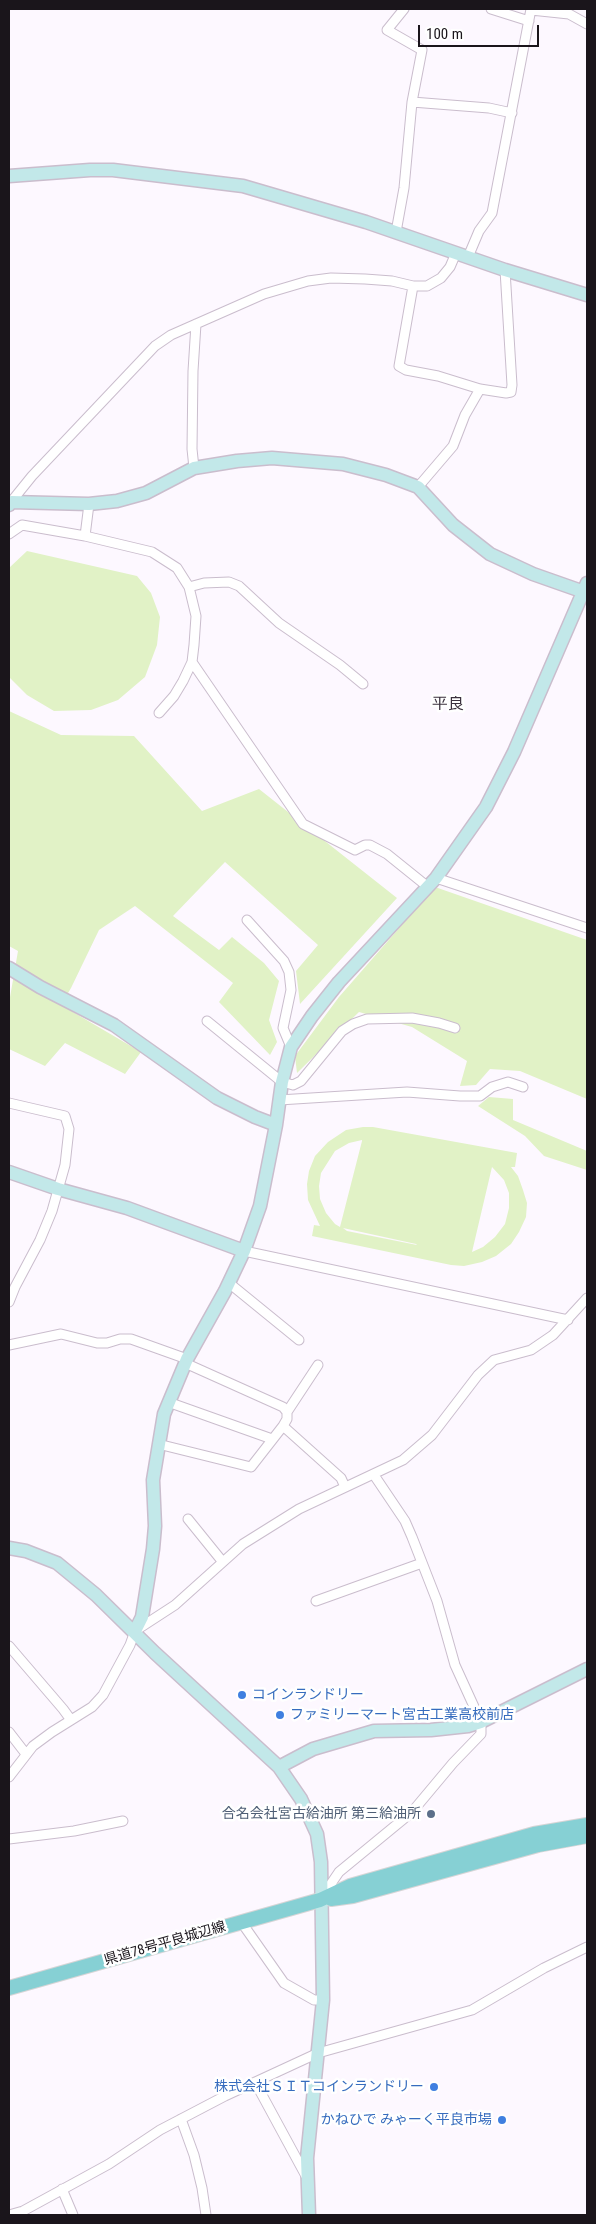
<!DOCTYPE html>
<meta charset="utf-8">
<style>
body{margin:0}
#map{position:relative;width:596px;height:2224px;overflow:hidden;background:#fdf8ff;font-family:"Roboto Condensed",sans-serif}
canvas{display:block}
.frame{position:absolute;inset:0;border:10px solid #1a151b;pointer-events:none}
.scale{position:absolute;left:418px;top:25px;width:121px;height:22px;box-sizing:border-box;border:2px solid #1a151b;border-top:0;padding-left:6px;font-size:15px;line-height:18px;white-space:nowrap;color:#1a151b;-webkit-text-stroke:4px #fff;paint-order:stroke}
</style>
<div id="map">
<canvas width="596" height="2224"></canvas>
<div class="frame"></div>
<div class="scale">100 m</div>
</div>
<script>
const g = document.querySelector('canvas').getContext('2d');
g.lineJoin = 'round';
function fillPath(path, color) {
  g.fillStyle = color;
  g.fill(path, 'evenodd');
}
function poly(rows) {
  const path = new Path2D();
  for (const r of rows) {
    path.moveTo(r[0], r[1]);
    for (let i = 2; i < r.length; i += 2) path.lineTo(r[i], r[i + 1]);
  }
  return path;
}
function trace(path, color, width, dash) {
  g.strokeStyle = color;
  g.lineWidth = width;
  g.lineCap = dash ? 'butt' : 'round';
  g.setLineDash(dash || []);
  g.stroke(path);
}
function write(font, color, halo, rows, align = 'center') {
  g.font = font + ' "Roboto Condensed","Noto Sans JP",sans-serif';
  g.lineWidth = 5;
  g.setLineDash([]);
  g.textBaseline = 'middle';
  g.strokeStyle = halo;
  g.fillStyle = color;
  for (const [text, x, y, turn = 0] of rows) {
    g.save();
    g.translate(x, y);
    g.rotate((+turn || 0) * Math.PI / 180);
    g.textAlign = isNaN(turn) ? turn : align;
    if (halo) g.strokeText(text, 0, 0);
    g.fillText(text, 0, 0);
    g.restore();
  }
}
fillPath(poly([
 [27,551,137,576,151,593,160,617,157,645,145,677,118,700,91,710,54,711,27,695,10,678,9,568],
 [9,711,61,735,134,736,202,811,259,789,397,898,300,1004,296,971,318,945,225,862,173,916,219,950,232,937,264,963,279,981,269,1020,277,1042,270,1055,219,1002,233,983,135,906,99,930,71,988,61,1005,141,1052,125,1074,65,1043,45,1066,9,1049,9,1003,18,951,9,946],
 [435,887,587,940,587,1099,520,1071,490,1069,476,1085,460,1086,467,1061,412,1027,359,1012,297,1073,295,1056,339,997],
 [489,1097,513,1099,513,1120,587,1151,587,1170,544,1156,525,1136,478,1106],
 [363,1127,373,1127,517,1153,515,1167,511,1167,518,1176,523,1190,527,1203,526,1217,519,1232,511,1244,496,1256,482,1262,464,1266,451,1265,312,1236,314,1225,320,1226,308,1200,307,1184,309,1171,315,1156,328,1142,346,1130],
 [362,1140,362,1141,340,1227,335,1224,326,1213,320,1199,319,1186,321,1173,335,1151,349,1143],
 [492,1167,504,1180,509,1193,509,1208,505,1224,495,1237,483,1247,472,1252],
 [343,1228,416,1244,417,1245,347,1231]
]), '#e1f2c6');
const street = poly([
 [491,9,529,21],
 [531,10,569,14,587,24],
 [412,102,489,108,512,113],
 [396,232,404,188,412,102,422,50,387,30,404,9],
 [468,257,479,231,492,213,531,9],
 [413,286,399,366,406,370,438,376,480,389,506,393,511,392,512,385,505,270],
 [194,468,192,449,193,371,196,324],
 [418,487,453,446,465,415,480,389],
 [11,502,32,476,155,346,171,335,264,294,308,281,331,278,365,279,392,281,413,286,427,286,441,278,450,267,456,253],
 [9,534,22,525,85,536,152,552,177,568,189,587,196,616,194,645,192,662,183,681,174,696,159,713],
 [85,536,89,504],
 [189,587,204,583,229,582,239,586,279,623,340,665,363,684],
 [192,662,303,824,355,850,365,845,370,845,387,854,428,887],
 [436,878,587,928],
 [247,920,284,961,289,972,291,990,283,1028,291,1047],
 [207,1021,282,1082,293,1085,301,1081,342,1031,353,1024,367,1019,412,1018,439,1023,455,1028],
 [279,1100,407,1092,460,1096,480,1096,492,1087,508,1082,523,1087],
 [9,1103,65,1116,69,1129,65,1165,52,1211,40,1240,15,1287,9,1302],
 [244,1251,568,1320],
 [229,1283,299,1340],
 [9,1345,61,1334,97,1343,107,1343,120,1339,131,1339,187,1359],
 [185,1363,283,1407,287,1412],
 [168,1402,272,1439],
 [283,1426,341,1478,345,1487],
 [158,1444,251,1467,283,1426,287,1419,287,1412,318,1365],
 [188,1519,222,1561],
 [316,1601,422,1563],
 [9,1646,63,1709,71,1720],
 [9,1732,26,1754],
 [9,1777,33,1746,52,1732,92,1707,103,1695,130,1645,135,1631,175,1605,243,1544,299,1509,403,1460,432,1435,478,1375,494,1360,531,1350,553,1335,587,1298],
 [9,1839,74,1831,123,1821],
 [322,1897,339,1872,412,1812,453,1763,481,1734,481,1722,455,1665,437,1601,412,1537,405,1521,374,1475],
 [242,1923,284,1983,314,2000,323,2000],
 [255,2082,306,2176],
 [181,2119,194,2155,202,2188,206,2215],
 [62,2189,73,2215],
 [9,2215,23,2211,109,2164,160,2130,225,2096,318,2053,472,2010,544,1968,587,1947]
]);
const secondary = poly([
 [9,176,90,170,113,170,243,186,366,222,505,270,587,295],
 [9,505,11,502,89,504,117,501,146,493,194,468,237,461,272,458,343,464,386,475,418,487,453,525,490,554,533,574,587,593],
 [9,968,40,987,114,1025,217,1098,255,1117,276,1125],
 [9,1172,58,1189,127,1208,244,1251],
 [9,1548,26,1551,57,1563,96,1595,155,1653,279,1767,301,1799,317,1834,321,1862,323,2000,307,2158,309,2215],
 [135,1631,142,1617,153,1549,155,1526,153,1480,164,1414,187,1359,225,1291,244,1251,260,1206,276,1125,282,1082,291,1047,312,1016,339,982,436,878,486,807,514,752,587,583],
 [279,1767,313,1749,374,1731,431,1730,468,1726,481,1722,587,1669]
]);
const primary = poly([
 [331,1899,353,1896,538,1845,587,1836],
 [9,1988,320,1900,350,1886,534,1834,587,1825]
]);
trace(street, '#cabdcd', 11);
trace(secondary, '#cabdcd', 15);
trace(primary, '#d6d5d6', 16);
trace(street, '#fff', 9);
trace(secondary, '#c2e8e9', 12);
trace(primary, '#86d0d4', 14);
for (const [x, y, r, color] of [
 [242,1695,5,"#3f7fe0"],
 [280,1715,5,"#3f7fe0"],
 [431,1814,5,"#5c6f8a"],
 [434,2087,5,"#3f7fe0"],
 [502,2120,5,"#3f7fe0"]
]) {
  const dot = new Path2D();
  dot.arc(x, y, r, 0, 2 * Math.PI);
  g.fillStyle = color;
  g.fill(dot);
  trace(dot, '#fff', 2);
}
write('14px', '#366cbe', '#fff', [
 ["コインランドリー",252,1695],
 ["ファミリーマート宮古工業高校前店",290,1715],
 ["株式会社ＳＩＴコインランドリー",424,2087,"right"],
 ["かねひで みゃーく平良市場",492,2120,"right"]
], 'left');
write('14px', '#4e5e75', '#fff', [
 ["合名会社宮古給油所 第三給油所",421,1814]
], 'right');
write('14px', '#1a151b', '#fff', [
 ["県道78号平良城辺線",165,1944,-16]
]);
write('16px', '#3b313e', '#fff', [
 ["平良",448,705]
]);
</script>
